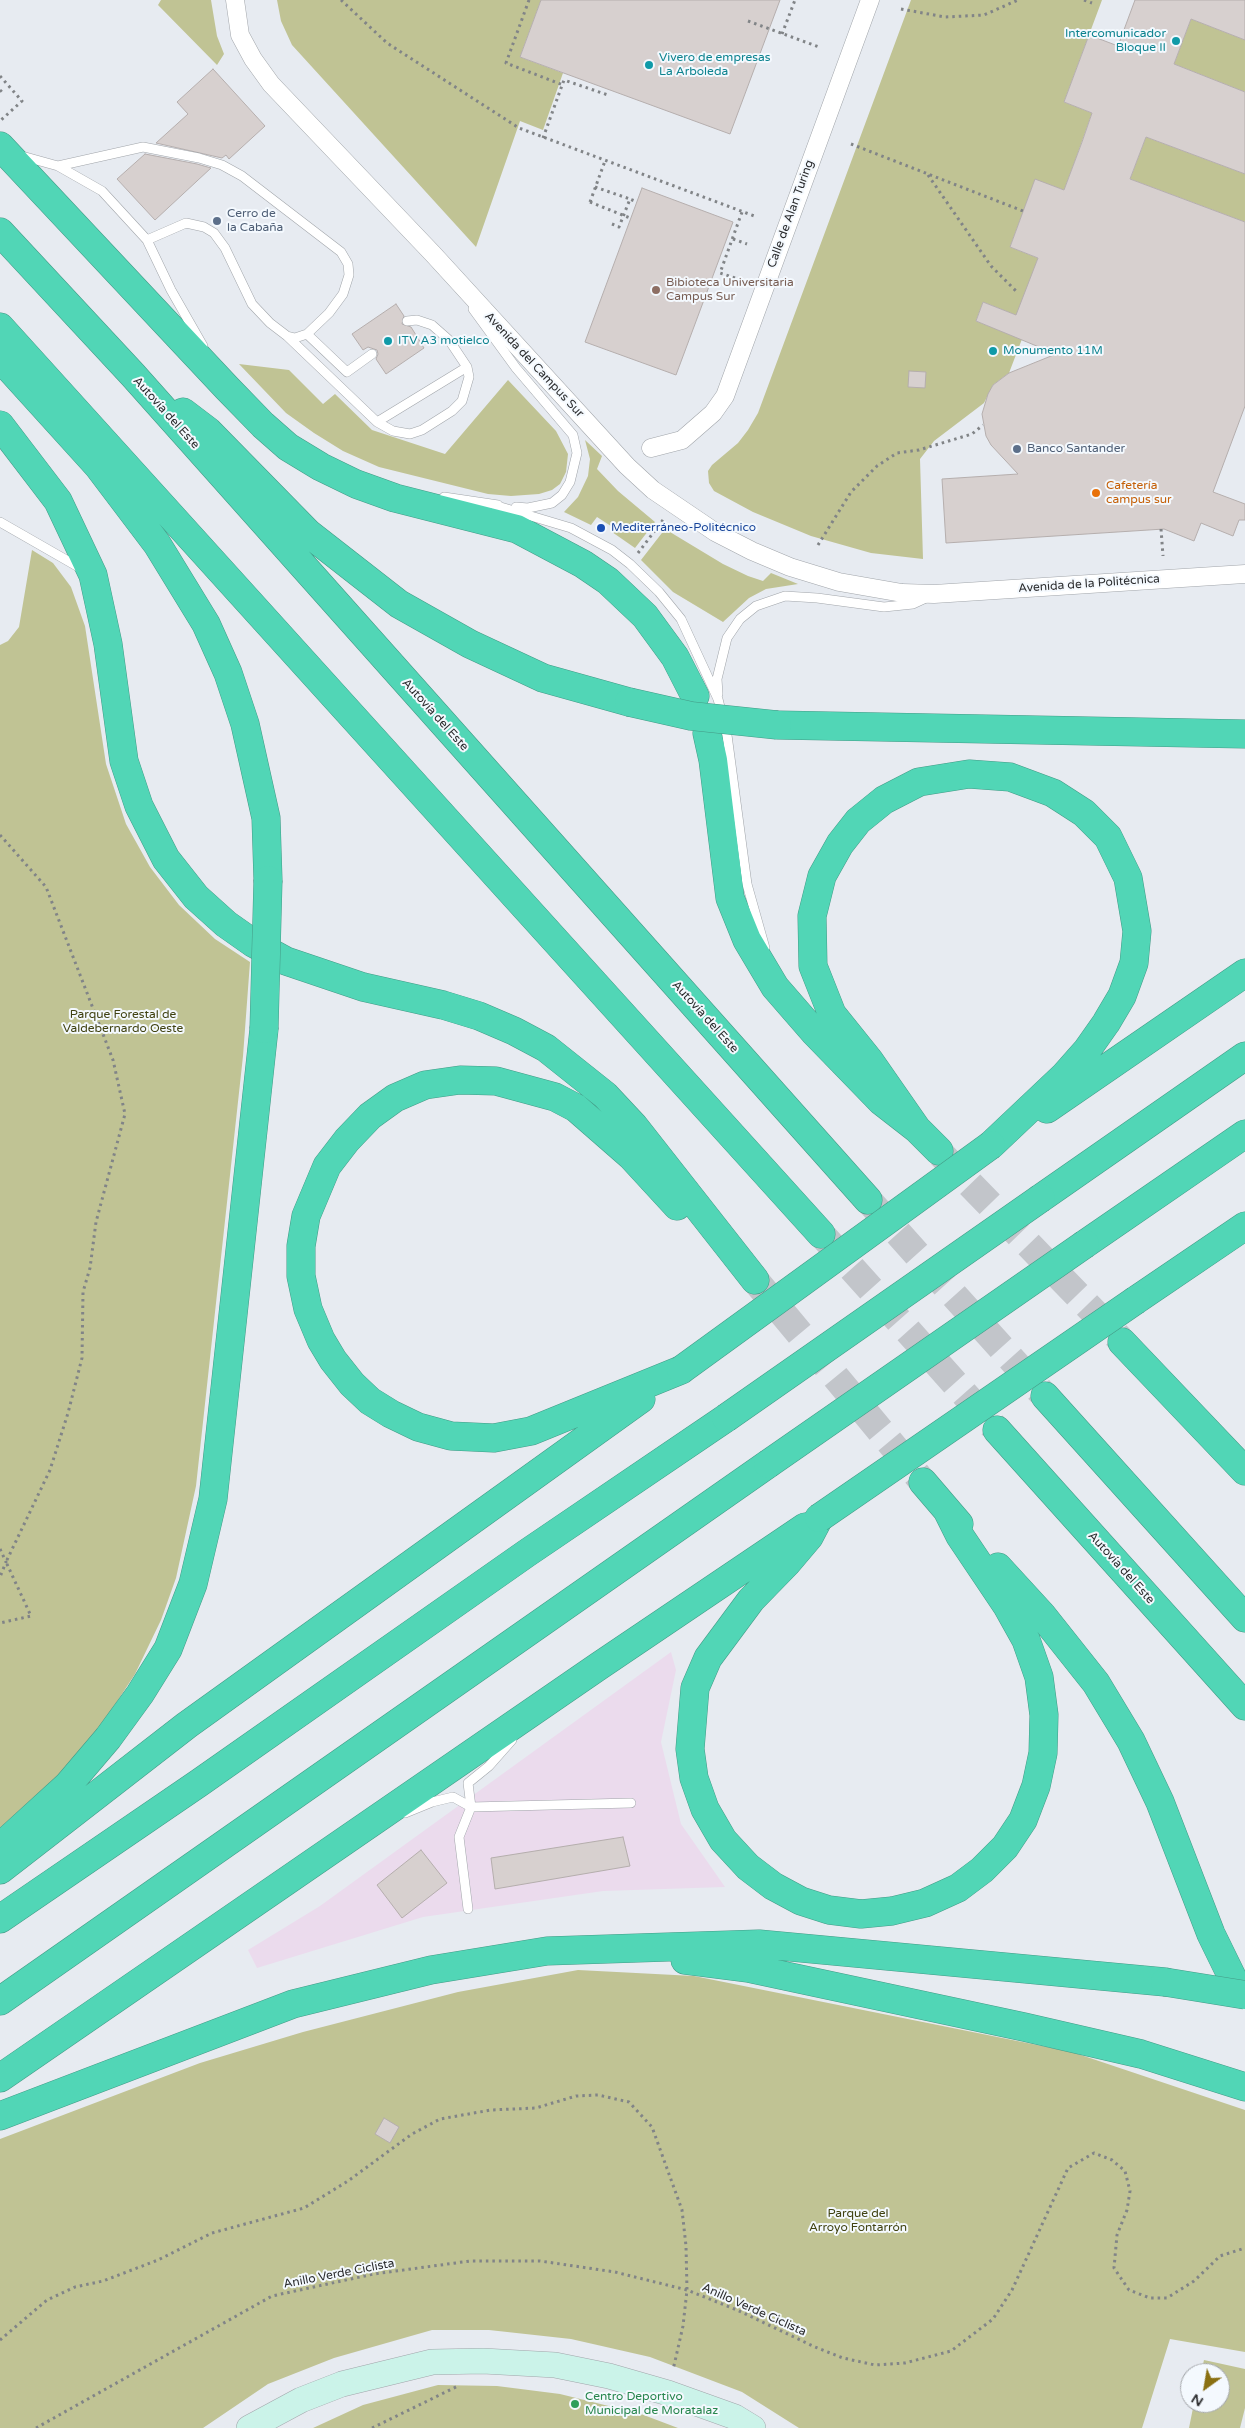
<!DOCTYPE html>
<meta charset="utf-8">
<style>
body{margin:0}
#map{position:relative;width:1245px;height:2428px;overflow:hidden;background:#e7ebf1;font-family:"Varela Round",sans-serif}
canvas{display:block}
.north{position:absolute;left:1180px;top:2363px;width:50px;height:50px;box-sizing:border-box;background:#f4f9fe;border:1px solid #a4a7ab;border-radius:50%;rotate:212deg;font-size:14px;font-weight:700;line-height:20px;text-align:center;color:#2c2d2f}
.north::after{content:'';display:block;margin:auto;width:18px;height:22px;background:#8a7012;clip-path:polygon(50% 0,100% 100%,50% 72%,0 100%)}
</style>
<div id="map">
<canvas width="1245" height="2428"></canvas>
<div class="north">N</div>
</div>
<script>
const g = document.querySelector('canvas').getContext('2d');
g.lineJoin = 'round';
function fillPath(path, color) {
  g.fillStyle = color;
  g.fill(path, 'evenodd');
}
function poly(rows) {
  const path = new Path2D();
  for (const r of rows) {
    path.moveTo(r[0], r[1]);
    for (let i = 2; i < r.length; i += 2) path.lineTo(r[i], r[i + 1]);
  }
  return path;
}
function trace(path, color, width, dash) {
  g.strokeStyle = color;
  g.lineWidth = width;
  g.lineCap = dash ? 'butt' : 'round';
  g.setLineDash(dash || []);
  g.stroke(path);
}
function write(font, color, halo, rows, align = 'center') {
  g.font = font + ' "Varela Round",sans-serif';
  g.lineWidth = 4;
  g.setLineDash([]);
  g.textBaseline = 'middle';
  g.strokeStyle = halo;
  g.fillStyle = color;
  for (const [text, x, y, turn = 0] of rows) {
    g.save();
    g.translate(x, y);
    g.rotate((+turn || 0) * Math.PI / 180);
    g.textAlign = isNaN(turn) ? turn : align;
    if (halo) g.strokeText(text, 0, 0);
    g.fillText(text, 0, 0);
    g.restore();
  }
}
fillPath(poly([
 [671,1652,676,1670,661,1742,681,1824,725,1887,603,1891,423,1917,257,1968,248,1950,320,1906]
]), '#ebdbed');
fillPath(poly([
 [161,0,211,0,217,36,224,54,217,65,158,5],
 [277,0,541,0,520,57,563,73,543,130,520,121,476,247,292,45,281,21],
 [911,0,1102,0,1064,102,1092,113,1075,161,1064,190,1035,180,1010,247,1038,258,1018,316,983,302,976,321,1022,339,1009,373,993,385,984,403,934,441,920,459,923,559,871,553,811,536,753,512,714,491,709,483,708,471,712,465,738,443,748,430,758,413],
 [1191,19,1245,40,1245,92,1174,64],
 [1146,137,1245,174,1245,222,1130,179],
 [239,364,289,370,323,404,335,394,372,430,445,454,508,380,556,431,568,454,566,472,560,484,552,490,539,494,511,496,488,494,379,467,343,451,314,433,286,413],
 [585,440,602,456,597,469,618,491,655,522,635,548,612,532,614,528,597,517,591,525,564,512,578,497,588,476,590,459],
 [665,529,723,564,748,576,763,581,771,573,798,584,766,589,749,598,723,622,673,592,641,560],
 [32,550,53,563,71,587,85,626,106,764,126,824,150,867,179,905,215,939,250,962,243,1056,196,1486,176,1578,161,1620,135,1674,99,1729,58,1777,0,1829,0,645,8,641,19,627],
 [578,1970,694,1976,1072,2052,1245,2110,1245,2352,1170,2339,1142,2428,799,2428,742,2392,650,2357,571,2339,489,2330,432,2330,334,2358,268,2384,203,2428,0,2428,0,2139,200,2063,303,2032,458,1992],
 [1204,2360,1245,2369,1245,2408,1240,2428,1189,2428,1194,2403,1220,2403,1220,2373,1201,2373],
 [438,2385,497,2386,560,2394,641,2414,678,2428,313,2428,363,2405]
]), '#c0c394');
const building = poly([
 [541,0,780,0,730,134,520,57,541,0],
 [1135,0,1245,0,1245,40,1191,19,1174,64,1245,92,1245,174,1146,137,1130,179,1245,222,1245,406,1213,492,1245,504,1245,520,1239,520,1233,536,1201,523,1194,541,1164,529,946,543,942,479,1018,474,991,445,986,436,982,414,988,394,993,385,1009,373,1056,354,976,321,983,302,1016,315,1038,258,1010,247,1035,179,1064,190,1082,142,1092,113,1064,102,1089,35,1118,46,1135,0],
 [213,69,265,126,229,159,226,155,222,158,156,143,188,114,177,102,213,69],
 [145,154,197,164,211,168,155,220,117,179,145,154],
 [642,188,733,222,676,375,585,342,642,188],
 [396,304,404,316,402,324,411,327,424,348,386,374,376,359,378,354,377,350,368,347,363,350,352,334,396,304],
 [909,371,926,372,925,388,908,387,909,371],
 [623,1837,630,1866,495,1889,491,1858,623,1837],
 [421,1850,447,1883,402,1918,377,1885,421,1850],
 [384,2118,399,2127,390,2143,375,2134,384,2118]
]);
fillPath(building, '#d7d0cf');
trace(building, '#b5aead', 1);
trace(poly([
 [941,1154,1120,1339],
 [870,1202,1042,1393],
 [824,1237,994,1427],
 [755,1280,923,1482]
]), '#c2c5ca', 28, [28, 14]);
const lane = poly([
 [22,156,58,166,102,191,147,240,171,290,203,346],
 [58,166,143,147,199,158,222,165,242,176,341,252,348,264,349,275,343,294,329,313,307,334,295,338,287,336,270,323,252,304,225,248,214,233,204,227,186,223,147,240],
 [473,309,516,368,573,435,577,453,570,482,562,495,552,503,528,508,516,507],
 [307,334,347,372,372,354],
 [287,336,377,422,393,431,410,434,422,430,452,411,462,401,469,377,467,367,449,340,432,325,417,320,407,321],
 [377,422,467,367],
 [444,497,498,505],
 [494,505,571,528,612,550,630,564,659,592,681,619,718,699,727,735,747,884,765,948],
 [0,522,82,569],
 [718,694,717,679,727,638,740,619,756,606,785,596,817,598,884,607,913,604,926,598],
 [405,1813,432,1802,453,1797,471,1807,468,1783,489,1766,512,1740],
 [468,1909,459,1837,471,1807,631,1803]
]);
const street = poly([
 [235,0,240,35,253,59,271,84,433,254,627,466,653,490,715,532,752,551,790,567,839,582,902,593,934,594,1245,574],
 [651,448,682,440,713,413,725,396,870,0]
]);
const secondary = poly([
 [249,2428,301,2400,342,2384,432,2362,483,2361,555,2365,609,2376,668,2393,735,2417,753,2428]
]);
const highway = poly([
 [0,146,227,388,263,425,288,447,321,467,356,484,395,498,517,529,583,564,608,581,645,616,675,657,695,696],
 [0,232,133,375,868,1200],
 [0,327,821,1234],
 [0,358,98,466,157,544,206,624,228,673,245,724,266,818,268,880],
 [183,412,208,431,308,533,399,604,470,644,543,678,629,702],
 [0,425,58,501,93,575,108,644,124,761,139,806,166,859,196,897,226,924,253,943,286,961,363,987,443,1005,479,1016,514,1031,546,1048,605,1095,634,1126,755,1280],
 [777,725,1245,734],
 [707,733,713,760,730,898,747,940,775,987,815,1033,881,1101,917,1129,939,1151],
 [1047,1109,1245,973],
 [917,1129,869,1060,832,1014,813,966,812,916,822,876,840,844,858,821,884,800,919,782,969,774,1010,777,1053,793,1084,813,1108,837,1128,878,1137,931,1134,963,1122,996,1106,1023,1087,1050,1064,1076,991,1145],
 [1041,1198,1245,1056],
 [677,1206,631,1156,576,1108,555,1097,496,1081,460,1080,425,1085,395,1098,370,1116,347,1140,327,1166,306,1216,301,1246,301,1276,308,1309,321,1340,333,1360,352,1384,370,1401,391,1414,418,1427,451,1436,494,1438,531,1431,681,1370],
 [1085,1244,1245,1134],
 [1136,1300,1245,1226],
 [1122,1342,1245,1471],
 [1045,1396,1245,1618],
 [997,1430,1245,1706],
 [923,1482,959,1524],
 [819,1518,809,1537,787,1563,751,1600,708,1658,695,1688,690,1749,694,1778,705,1809,723,1840,748,1867,773,1886,801,1901,829,1910,861,1914,892,1911,925,1903,958,1888,982,1870,1005,1847,1023,1820,1036,1786,1043,1753,1044,1715,1039,1677,1026,1640,1007,1606,960,1536,947,1510],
 [998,1567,1042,1615,1096,1683,1131,1741,1160,1802,1211,1934,1232,1977],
 [0,1847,68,1785,108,1738,140,1694,168,1649,193,1584,213,1499,264,1029],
 [0,1870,187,1725,641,1399],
 [0,1919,199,1783,527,1553,726,1418],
 [685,1960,748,1968,1024,2027,1141,2054,1245,2087],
 [0,2001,768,1464],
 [0,2078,599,1666,805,1527],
 [0,2116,293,2004,431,1970,547,1951,759,1944,1165,1982]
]);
trace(lane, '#a1a5aa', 10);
trace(street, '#a1a5aa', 19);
trace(secondary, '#a1a5aa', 26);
trace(highway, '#449b87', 29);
trace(poly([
 [341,0,387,43,519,128,757,217],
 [529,0,506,63,563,85],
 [1084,0,1092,3],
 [901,9,945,17,984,15,1018,0],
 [748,21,819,47],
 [782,34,795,0],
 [0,76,22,101,0,121],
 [0,90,2,92,0,94],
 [543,138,564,80,608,95],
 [851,144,1023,211],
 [928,175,991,266,1018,293],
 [595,187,630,199],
 [590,202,605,161],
 [612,224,619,227,630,199,637,202],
 [733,239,747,244],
 [735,278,720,273,742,212],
 [1161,529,1163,556],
 [818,545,851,492,877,466,897,453,919,450,972,434,983,425],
 [638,553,663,520],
 [0,835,46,887,113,1060,125,1114,96,1222,90,1268,83,1292,82,1358,68,1413,50,1470,6,1562,31,1616,0,1623],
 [0,1549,6,1562,0,1577],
 [0,2340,47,2300,75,2287,103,2281,158,2260,212,2233,304,2208,348,2181,412,2134,440,2119,491,2110,536,2108,576,2096,598,2095,629,2102,652,2127,682,2210,686,2246,687,2290,683,2326,673,2370],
 [36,2428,272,2296,374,2274,470,2261,540,2261,615,2272,687,2290,737,2310,815,2347,843,2358,875,2365,905,2363,951,2351,993,2319,1012,2290,1068,2168,1094,2153,1112,2160,1125,2171,1130,2191,1127,2210,1117,2235,1114,2268,1129,2290,1150,2298,1167,2298,1194,2281,1220,2256,1245,2248],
 [372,2428,458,2386]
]), '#818487', 3, [2.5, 4]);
trace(lane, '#fff', 9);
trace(street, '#fff', 18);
trace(secondary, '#cbf3e9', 25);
trace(highway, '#51d6b6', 28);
const highwayBridge = poly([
 [629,702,691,716,777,725],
 [264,1029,268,880],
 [681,1370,991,1145],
 [726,1418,1041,1198],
 [768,1464,1085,1244],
 [819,1518,1136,1300],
 [1165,1982,1245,1995]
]);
trace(highwayBridge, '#449b87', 29, []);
trace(poly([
 [590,202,630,218]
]), '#818487', 3, [2.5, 4]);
trace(highwayBridge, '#51d6b6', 28);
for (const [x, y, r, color] of [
 [1176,41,5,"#0f9aa8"],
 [649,65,5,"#0f9aa8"],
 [217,221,5,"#5c6f8a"],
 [656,290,5,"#8d6e63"],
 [388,341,5,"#0f9aa8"],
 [993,351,5,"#0f9aa8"],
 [1017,449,5,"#5c6f8a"],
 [1096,493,5,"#e8710a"],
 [601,528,5,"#1a4fb4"],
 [575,2404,5,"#2e9e5b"]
]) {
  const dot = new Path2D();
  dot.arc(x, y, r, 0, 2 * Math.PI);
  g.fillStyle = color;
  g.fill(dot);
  trace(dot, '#f4f9fe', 2);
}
write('12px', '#0d838f', '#f4f9fe', [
 ["Intercomunicador",1166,34,"right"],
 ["Bloque II",1166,48,"right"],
 ["Vivero de empresas",659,58],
 ["La Arboleda",659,72],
 ["ITV A3 motielco",398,341],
 ["Monumento 11M",1003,351]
], 'left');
write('12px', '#4e5e75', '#f4f9fe', [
 ["Cerro de",227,214],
 ["la Cabaña",227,228],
 ["Banco Santander",1027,449]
], 'left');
write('12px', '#2c2d2f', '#f4f9fe', [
 ["Calle de Alan Turing",791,214,-70],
 ["Avenida del Campus Sur",534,365,47],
 ["Autovía del Este",166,413,48],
 ["Avenida de la Politécnica",1089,584,-4],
 ["Autovía del Este",435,715,48],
 ["Autovía del Este",705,1017,48],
 ["Autovía del Este",1121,1568,48],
 ["Anillo Verde Ciclista",339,2274,-11],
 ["Anillo Verde Ciclista",754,2310,24]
]);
write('12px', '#785e54', '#f4f9fe', [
 ["Bibioteca Universitaria",666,283],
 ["Campus Sur",666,297]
], 'left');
write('12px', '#c56008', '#f4f9fe', [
 ["Cafetería",1106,486],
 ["campus sur",1106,500]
], 'left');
write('12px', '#164399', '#f4f9fe', [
 ["Mediterráneo-Politécnico",611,528]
], 'left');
write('12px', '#404211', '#f4f9fe', [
 ["Parque Forestal de",123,1015],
 ["Valdebernardo Oeste",123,1029],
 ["Parque del",858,2214],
 ["Arroyo Fontarrón",858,2228]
]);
write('12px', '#27864d', '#f4f9fe', [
 ["Centro Deportivo",585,2397],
 ["Municipal de Moratalaz",585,2411]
], 'left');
</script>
